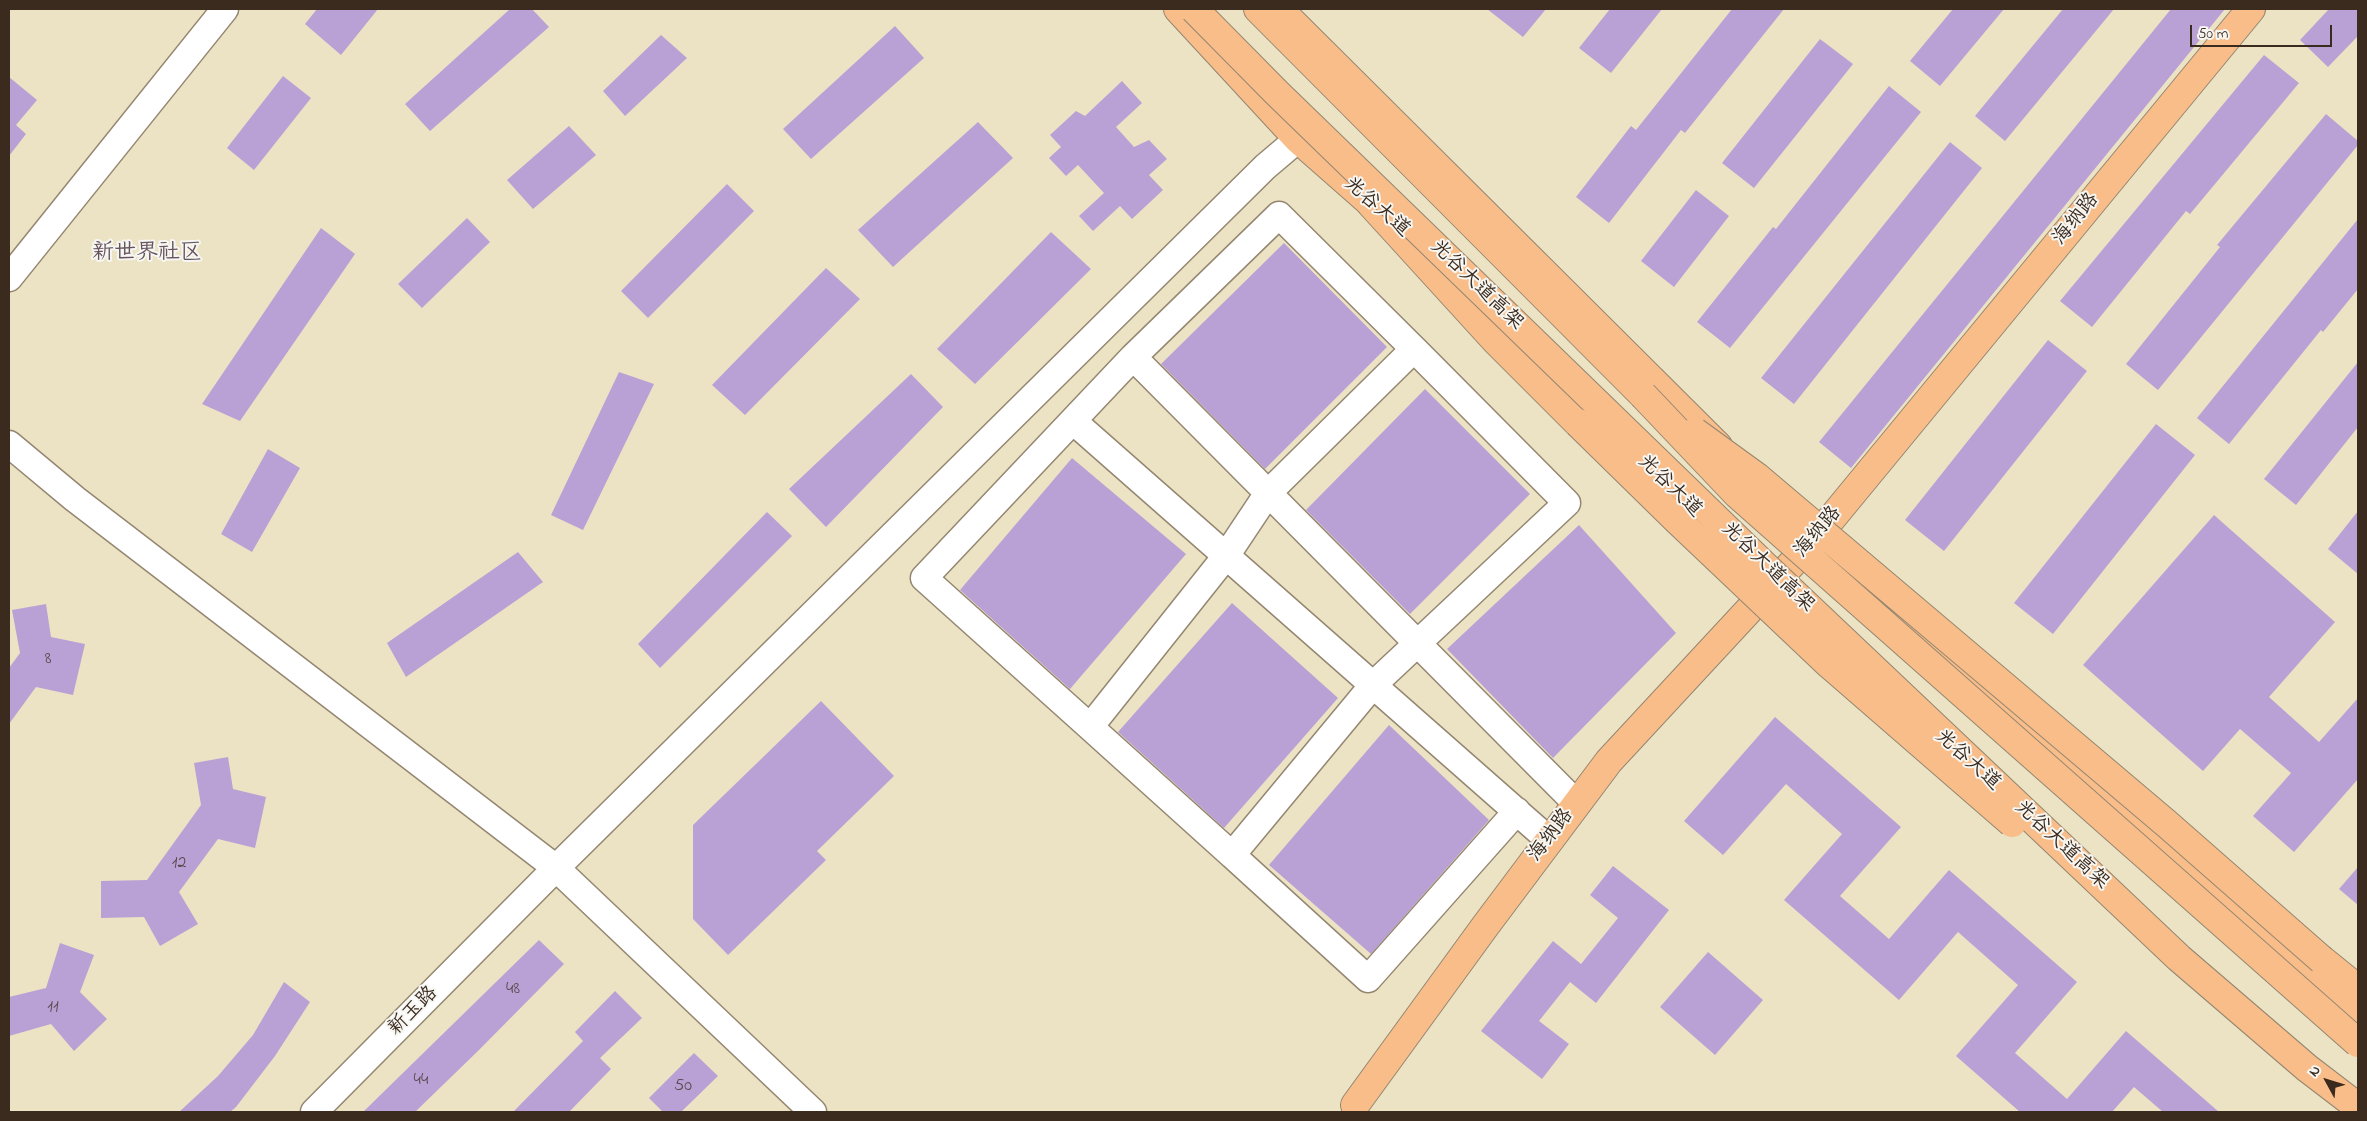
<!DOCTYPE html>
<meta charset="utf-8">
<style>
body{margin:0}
#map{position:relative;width:2367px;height:1121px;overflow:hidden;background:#ece3c4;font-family:"Indie Flower",sans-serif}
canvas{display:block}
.frame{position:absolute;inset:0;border:10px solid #3b2a1e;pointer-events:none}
.north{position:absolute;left:2302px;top:1056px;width:50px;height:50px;-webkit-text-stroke:4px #f6f6f2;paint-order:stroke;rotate:309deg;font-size:14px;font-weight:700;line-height:20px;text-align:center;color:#3b2a1e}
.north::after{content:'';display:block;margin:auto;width:18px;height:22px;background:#3b2a1e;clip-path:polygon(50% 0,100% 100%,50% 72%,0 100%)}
.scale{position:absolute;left:2190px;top:25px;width:142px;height:22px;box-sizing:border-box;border:2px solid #3b2a1e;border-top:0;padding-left:6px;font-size:15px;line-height:18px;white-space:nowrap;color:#3b2a1e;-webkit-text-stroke:4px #f6f6f2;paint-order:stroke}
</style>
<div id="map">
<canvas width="2367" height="1121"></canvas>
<div class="frame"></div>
<div class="north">N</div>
<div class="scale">50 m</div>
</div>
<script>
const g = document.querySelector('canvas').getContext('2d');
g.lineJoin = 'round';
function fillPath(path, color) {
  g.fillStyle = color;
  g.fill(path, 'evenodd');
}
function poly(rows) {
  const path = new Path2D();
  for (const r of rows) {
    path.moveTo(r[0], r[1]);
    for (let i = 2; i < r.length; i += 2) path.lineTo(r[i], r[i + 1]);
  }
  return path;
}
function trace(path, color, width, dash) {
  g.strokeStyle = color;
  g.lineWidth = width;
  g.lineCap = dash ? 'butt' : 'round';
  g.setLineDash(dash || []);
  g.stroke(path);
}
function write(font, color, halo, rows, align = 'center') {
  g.font = font + ' "Indie Flower","LXGW WenKai TC",sans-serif';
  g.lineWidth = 4;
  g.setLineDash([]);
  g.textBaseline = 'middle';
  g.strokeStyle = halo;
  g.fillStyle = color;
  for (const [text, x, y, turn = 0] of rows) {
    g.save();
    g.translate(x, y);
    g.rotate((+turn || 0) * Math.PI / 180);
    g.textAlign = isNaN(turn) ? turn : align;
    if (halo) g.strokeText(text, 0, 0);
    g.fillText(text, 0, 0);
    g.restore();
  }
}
fillPath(poly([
 [317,9,378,9,341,55,305,24],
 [510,9,532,9,549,27,430,131,405,104],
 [1487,9,1546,9,1523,37],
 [1610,9,1662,9,1611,73,1579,48],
 [1732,9,1784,9,1685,133,1681,130,1609,223,1576,197,1631,126,1636,130],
 [1953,9,2004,9,1940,86,1910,61],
 [2063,9,2114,9,2005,141,1975,116],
 [2171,9,2225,9,1851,468,1819,442],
 [2329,9,2358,9,2358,36,2328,67,2300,40],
 [895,26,924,58,811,159,783,129],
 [661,35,687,58,625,116,603,91],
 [1820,39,1853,64,1754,188,1722,163],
 [2264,55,2299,83,2190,214,2186,211,2092,327,2060,301],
 [283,76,311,98,254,170,227,148],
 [9,77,37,100,16,125,26,134,9,156],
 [1122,81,1142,103,1116,127,1134,147,1149,140,1167,159,1149,175,1163,190,1132,219,1120,206,1093,231,1079,216,1104,193,1078,165,1066,176,1049,158,1061,147,1050,135,1076,111,1085,116],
 [1889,86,1921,112,1730,348,1697,322,1773,227,1776,229],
 [2326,114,2358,141,2358,145,2158,390,2126,364,2220,247,2217,245],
 [978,122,1013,158,893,267,858,230],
 [569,126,596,155,533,209,507,180],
 [1950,142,1982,168,1794,404,1761,378],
 [727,184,754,211,648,318,621,291],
 [1696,190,1729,216,1674,287,1641,261],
 [467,218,490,242,422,308,398,284],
 [2358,219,2358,289,2323,332,2321,330,2229,444,2197,418],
 [321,228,355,254,240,421,202,404],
 [1051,232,1091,269,975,384,937,349],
 [1284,243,1387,347,1265,469,1161,364],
 [826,268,860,299,745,415,712,385],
 [2048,340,2087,371,1944,551,1905,520],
 [2358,362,2358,427,2296,505,2264,479],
 [619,372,654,384,583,530,551,515],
 [911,374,943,407,826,527,789,489],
 [1425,389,1530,494,1410,614,1306,510],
 [2156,424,2195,455,2053,634,2014,603],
 [268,449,300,468,252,552,221,534],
 [1072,458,1186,554,1070,689,960,590],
 [2358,511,2358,574,2328,549],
 [767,512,792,536,660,668,638,644],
 [2214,515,2335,622,2269,697,2319,742,2358,698,2358,779,2294,852,2253,816,2291,773,2240,729,2203,771,2083,665],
 [1579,525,1676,633,1553,758,1447,649],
 [518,552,543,582,406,677,387,643],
 [1232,603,1338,698,1224,828,1118,732],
 [46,604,51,637,85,644,73,695,36,687,9,724,9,668,20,653,12,610],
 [821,701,894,776,817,851,826,860,728,955,693,919,693,825],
 [1775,717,1901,827,1840,896,1889,939,1949,870,2077,982,2015,1053,2067,1099,2126,1031,2219,1112,2163,1112,2134,1087,2112,1112,2020,1112,1956,1056,2018,985,1958,932,1899,1000,1784,900,1842,834,1786,784,1723,855,1684,821],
 [1389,725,1489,820,1371,954,1269,865],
 [228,757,233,789,266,797,255,848,218,839,179,892,198,924,160,946,144,917,101,918,101,881,147,880,201,805,194,763],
 [1613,866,1669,910,1596,1003,1570,982,1539,1021,1569,1044,1542,1079,1481,1031,1553,941,1581,964,1618,918,1590,895],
 [2358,867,2358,905,2339,889],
 [539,940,564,964,479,1050,415,1112,363,1112],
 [60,943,94,955,80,992,107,1019,74,1051,51,1024,9,1036,9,997,46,988],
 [1708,952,1763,1000,1715,1055,1660,1007],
 [284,982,310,1002,275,1056,236,1107,230,1112,179,1112,218,1076,253,1035],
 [615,991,642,1018,600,1058,611,1069,569,1112,513,1112,583,1041,575,1032],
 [694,1053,718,1076,681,1112,663,1112,649,1098]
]), '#b9a1d5');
const minor = poly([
 [1279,215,1414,349,1268,493,1226,556,1090,727,924,578,1133,357,1279,215],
 [9,278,225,9],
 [1133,357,1577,804],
 [1073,421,1549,840],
 [9,444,75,499,556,868,813,1112],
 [1090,727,1232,855,1373,685,1567,503,1414,349],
 [1232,855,1368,979,1517,811],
 [314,1112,556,868,1265,167,1298,139]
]);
const major = poly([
 [1178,9,1298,139,1389,219],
 [1279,9,1718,446],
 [1819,547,2358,1022],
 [1355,1105,1486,925,1609,761,1813,541,2251,9]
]);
const highway = poly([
 [1258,9,1643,395],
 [1371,204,1495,340,1578,423],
 [2322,960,2358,989]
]);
trace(minor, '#948671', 29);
trace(major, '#948671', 30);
trace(highway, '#948671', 30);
trace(minor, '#fff', 26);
trace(major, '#f8bd89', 28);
trace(highway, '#f8bd89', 28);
const highwayBridge = poly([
 [1194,9,1277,93,1764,565,2179,958,2307,1068,2358,1107],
 [1643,395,1737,494,2358,1043],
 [1578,423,1678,521,1830,665,2012,823],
 [1695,432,1757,477,2167,824,2322,960]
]);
trace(highwayBridge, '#948671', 30, []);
trace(highwayBridge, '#f8bd89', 28);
write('18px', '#5a484c', null, [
 ["8",48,660],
 ["12",179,864],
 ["48",513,990],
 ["11",53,1008],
 ["44",421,1081],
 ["50",683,1087]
]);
write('20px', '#3b2a1e', '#f6f6f2', [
 ["光谷大道",1376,208,41],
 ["海纳路",2077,220,-51],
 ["光谷大道高架",1476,286,44],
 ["光谷大道",1669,487,44],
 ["海纳路",1819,533,-50],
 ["光谷大道高架",1767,568,44],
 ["光谷大道",1967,761,42],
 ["海纳路",1552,836,-53],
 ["光谷大道高架",2061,846,43],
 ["新玉路",414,1012,-45]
]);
write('22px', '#67545e', '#f6f6f2', [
 ["新世界社区",147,254]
]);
</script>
